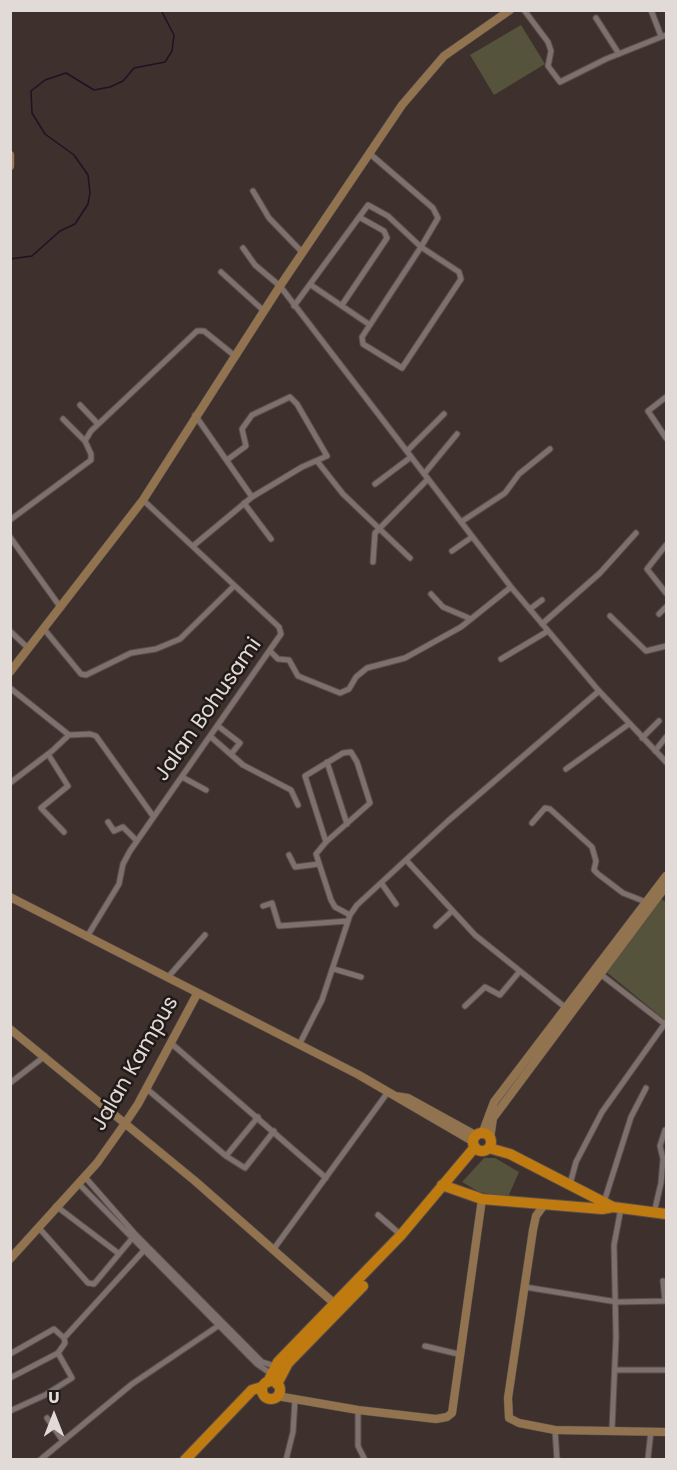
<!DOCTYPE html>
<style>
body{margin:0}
#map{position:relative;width:677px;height:1470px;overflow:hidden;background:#3d302d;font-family:Poppins,sans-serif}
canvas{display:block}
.frame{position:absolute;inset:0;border:12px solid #e2dad7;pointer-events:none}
.north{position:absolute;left:24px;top:1386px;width:60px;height:60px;-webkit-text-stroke:4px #201a18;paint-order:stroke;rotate:0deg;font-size:16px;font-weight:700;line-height:24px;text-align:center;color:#e2dad7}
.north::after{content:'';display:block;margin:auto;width:21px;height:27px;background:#e2dad7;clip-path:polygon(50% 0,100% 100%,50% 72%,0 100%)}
</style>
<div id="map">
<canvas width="677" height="1470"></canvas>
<div class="frame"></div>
<div class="north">U</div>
</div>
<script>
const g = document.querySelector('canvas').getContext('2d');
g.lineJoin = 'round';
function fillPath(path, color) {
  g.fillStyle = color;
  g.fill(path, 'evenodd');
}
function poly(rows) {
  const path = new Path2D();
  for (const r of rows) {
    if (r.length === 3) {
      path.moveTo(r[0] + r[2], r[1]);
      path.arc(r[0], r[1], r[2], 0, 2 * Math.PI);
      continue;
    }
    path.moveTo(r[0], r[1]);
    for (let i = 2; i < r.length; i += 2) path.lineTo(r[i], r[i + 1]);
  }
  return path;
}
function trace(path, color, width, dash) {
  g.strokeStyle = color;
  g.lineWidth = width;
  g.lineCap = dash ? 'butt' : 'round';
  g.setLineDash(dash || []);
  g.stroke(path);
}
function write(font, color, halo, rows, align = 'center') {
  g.font = font + ' Poppins,sans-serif';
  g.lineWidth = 5;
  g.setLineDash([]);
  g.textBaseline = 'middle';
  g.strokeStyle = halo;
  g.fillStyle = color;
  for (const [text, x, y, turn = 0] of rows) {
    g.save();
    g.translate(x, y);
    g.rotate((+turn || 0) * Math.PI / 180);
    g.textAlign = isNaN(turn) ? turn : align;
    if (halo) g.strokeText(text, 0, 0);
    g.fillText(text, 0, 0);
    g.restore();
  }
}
fillPath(poly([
 [521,25,545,64,494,95,470,55],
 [658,897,666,902,665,1020,604,970],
 [484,1158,495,1158,519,1172,508,1197,479,1192,462,1182]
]), '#55533b');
trace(poly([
 [10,259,32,256,60,231,75,224,88,204,90,193,88,175,74,155,45,134,32,113,31,91,45,80,66,73,94,90,110,87,123,81,134,68,165,62,172,51,174,35,161,10]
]), '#250f24', 1.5);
const street = poly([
 [524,10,548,42,551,51,548,66,560,82,606,59,666,35],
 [651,10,661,36],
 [596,18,619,54],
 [253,191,269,218,302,252],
 [243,248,255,265,280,286,511,587,599,691,666,762],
 [221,272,264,311],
 [311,285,370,325],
 [342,305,387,238,384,231,359,217],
 [294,306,368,205,388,216,421,247,459,272,461,279,402,368,363,344,362,337,421,247,438,218,433,208,369,153],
 [666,397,648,411,666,438],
 [80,405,98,424],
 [195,415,252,497],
 [63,419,85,441],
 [407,451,444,414],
 [317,461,343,494,410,558],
 [424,474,457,434],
 [375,484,411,457],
 [244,503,271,539],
 [10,520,91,460,91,454,85,441,91,431,197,331,204,331,235,356],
 [461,522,505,493,519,474,550,449],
 [10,537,61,608],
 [666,545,647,569,666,593],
 [193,546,252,497,302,467,327,456,297,404,290,397,252,415,242,429,246,446,227,460],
 [452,551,472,537],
 [373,562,375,533,428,479],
 [431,594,443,607,471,619],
 [530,609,542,600],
 [659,614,666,607],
 [610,616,646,651,666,646],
 [542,624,600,573,636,533],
 [44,629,81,674,86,675,131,653,156,649,180,639,234,586],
 [10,631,29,649],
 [271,652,278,659,289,660,298,676,340,693,349,689,356,677,367,668,405,658,461,627,511,587],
 [501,659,548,631],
 [10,688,69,735,90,734,96,736,153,816],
 [218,726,240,743,232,753],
 [211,737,243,765,291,790,298,805],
 [642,738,659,721],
 [655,751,666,737],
 [48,754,68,786,41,808,64,832],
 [327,762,347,824],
 [566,769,629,724],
 [182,777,206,790],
 [10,783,52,751,69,735],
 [108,822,114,831,123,827,137,841],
 [532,823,545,808,550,809,592,847,596,861,594,870,598,874,623,893,646,902],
 [326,842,305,776,343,753,351,752,357,762,370,803,326,842,316,854,331,900,335,907,350,915],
 [289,855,295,867,319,864],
 [407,861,475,935,566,1008],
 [382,884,396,904],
 [263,906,272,903,279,926,348,921],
 [436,926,452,911],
 [88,935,119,884,123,864,130,851,281,634,279,627,143,500],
 [334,969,361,977],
 [599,973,666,1025],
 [169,976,205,935],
 [465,1006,485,987,500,995,520,971],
 [172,1044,326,1178],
 [299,1045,322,1000,350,915,357,905,448,821,599,691],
 [10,1083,45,1056],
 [147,1089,226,1156,258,1117],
 [226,1156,245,1168,274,1131],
 [84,1176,135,1234,262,1362,275,1366],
 [78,1183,257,1364,273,1375],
 [570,1184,576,1162,602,1112,666,1022],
 [604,1202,631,1117,646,1088],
 [56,1206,118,1253],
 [654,1213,661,1183,663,1159,660,1146,665,1130],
 [378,1215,401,1235],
 [39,1228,88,1283,94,1284,134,1236],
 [273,1250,388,1092],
 [663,1281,665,1301],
 [525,1287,617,1302,666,1301],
 [425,1346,458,1354],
 [10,1354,54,1329,64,1338,147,1247],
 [615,1370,666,1370],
 [10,1378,58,1353],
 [358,1410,358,1446,365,1460],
 [10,1411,45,1395,72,1378,58,1353,65,1343,64,1338],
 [47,1418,63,1441],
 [612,1429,616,1337,614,1245,621,1208],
 [555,1430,557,1460],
 [648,1458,651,1431],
 [40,1460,132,1384,221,1324],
 [286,1460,293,1432,295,1400]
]);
const secondary = poly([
 [10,155,10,166],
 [10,672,143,500,280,286,402,105,444,56,510,10],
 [10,897,359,1075,474,1142],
 [10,1029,195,1181,335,1304],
 [395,1096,408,1098,477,1136],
 [482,1134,494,1102,666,876],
 [490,1139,493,1118,666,886],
 [544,1205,536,1216,533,1230,508,1398,509,1418,519,1423,555,1430,666,1432],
 [10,1259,97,1163,126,1122,138,1104,197,994],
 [277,1396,358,1410,436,1419,447,1417,452,1413,482,1199]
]);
const highway = poly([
 [482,1142,9],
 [489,1148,510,1154,613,1207],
 [442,1185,482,1199,602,1209,613,1207,666,1214],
 [271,1390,9],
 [268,1382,278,1362,401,1235,475,1147],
 [277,1384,288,1363,363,1286],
 [185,1460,252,1390,262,1387]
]);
trace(street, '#594e4b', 7);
trace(secondary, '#594e4b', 9);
trace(highway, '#594e4b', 12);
trace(street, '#7e706c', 5);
trace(secondary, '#927350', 8);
trace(highway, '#bf7b0f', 10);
write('21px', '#e2dad7', '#201a18', [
 ["Jalan Bohusami",209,710,-55],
 ["Jalan Kampus",136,1064,-60]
]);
</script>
